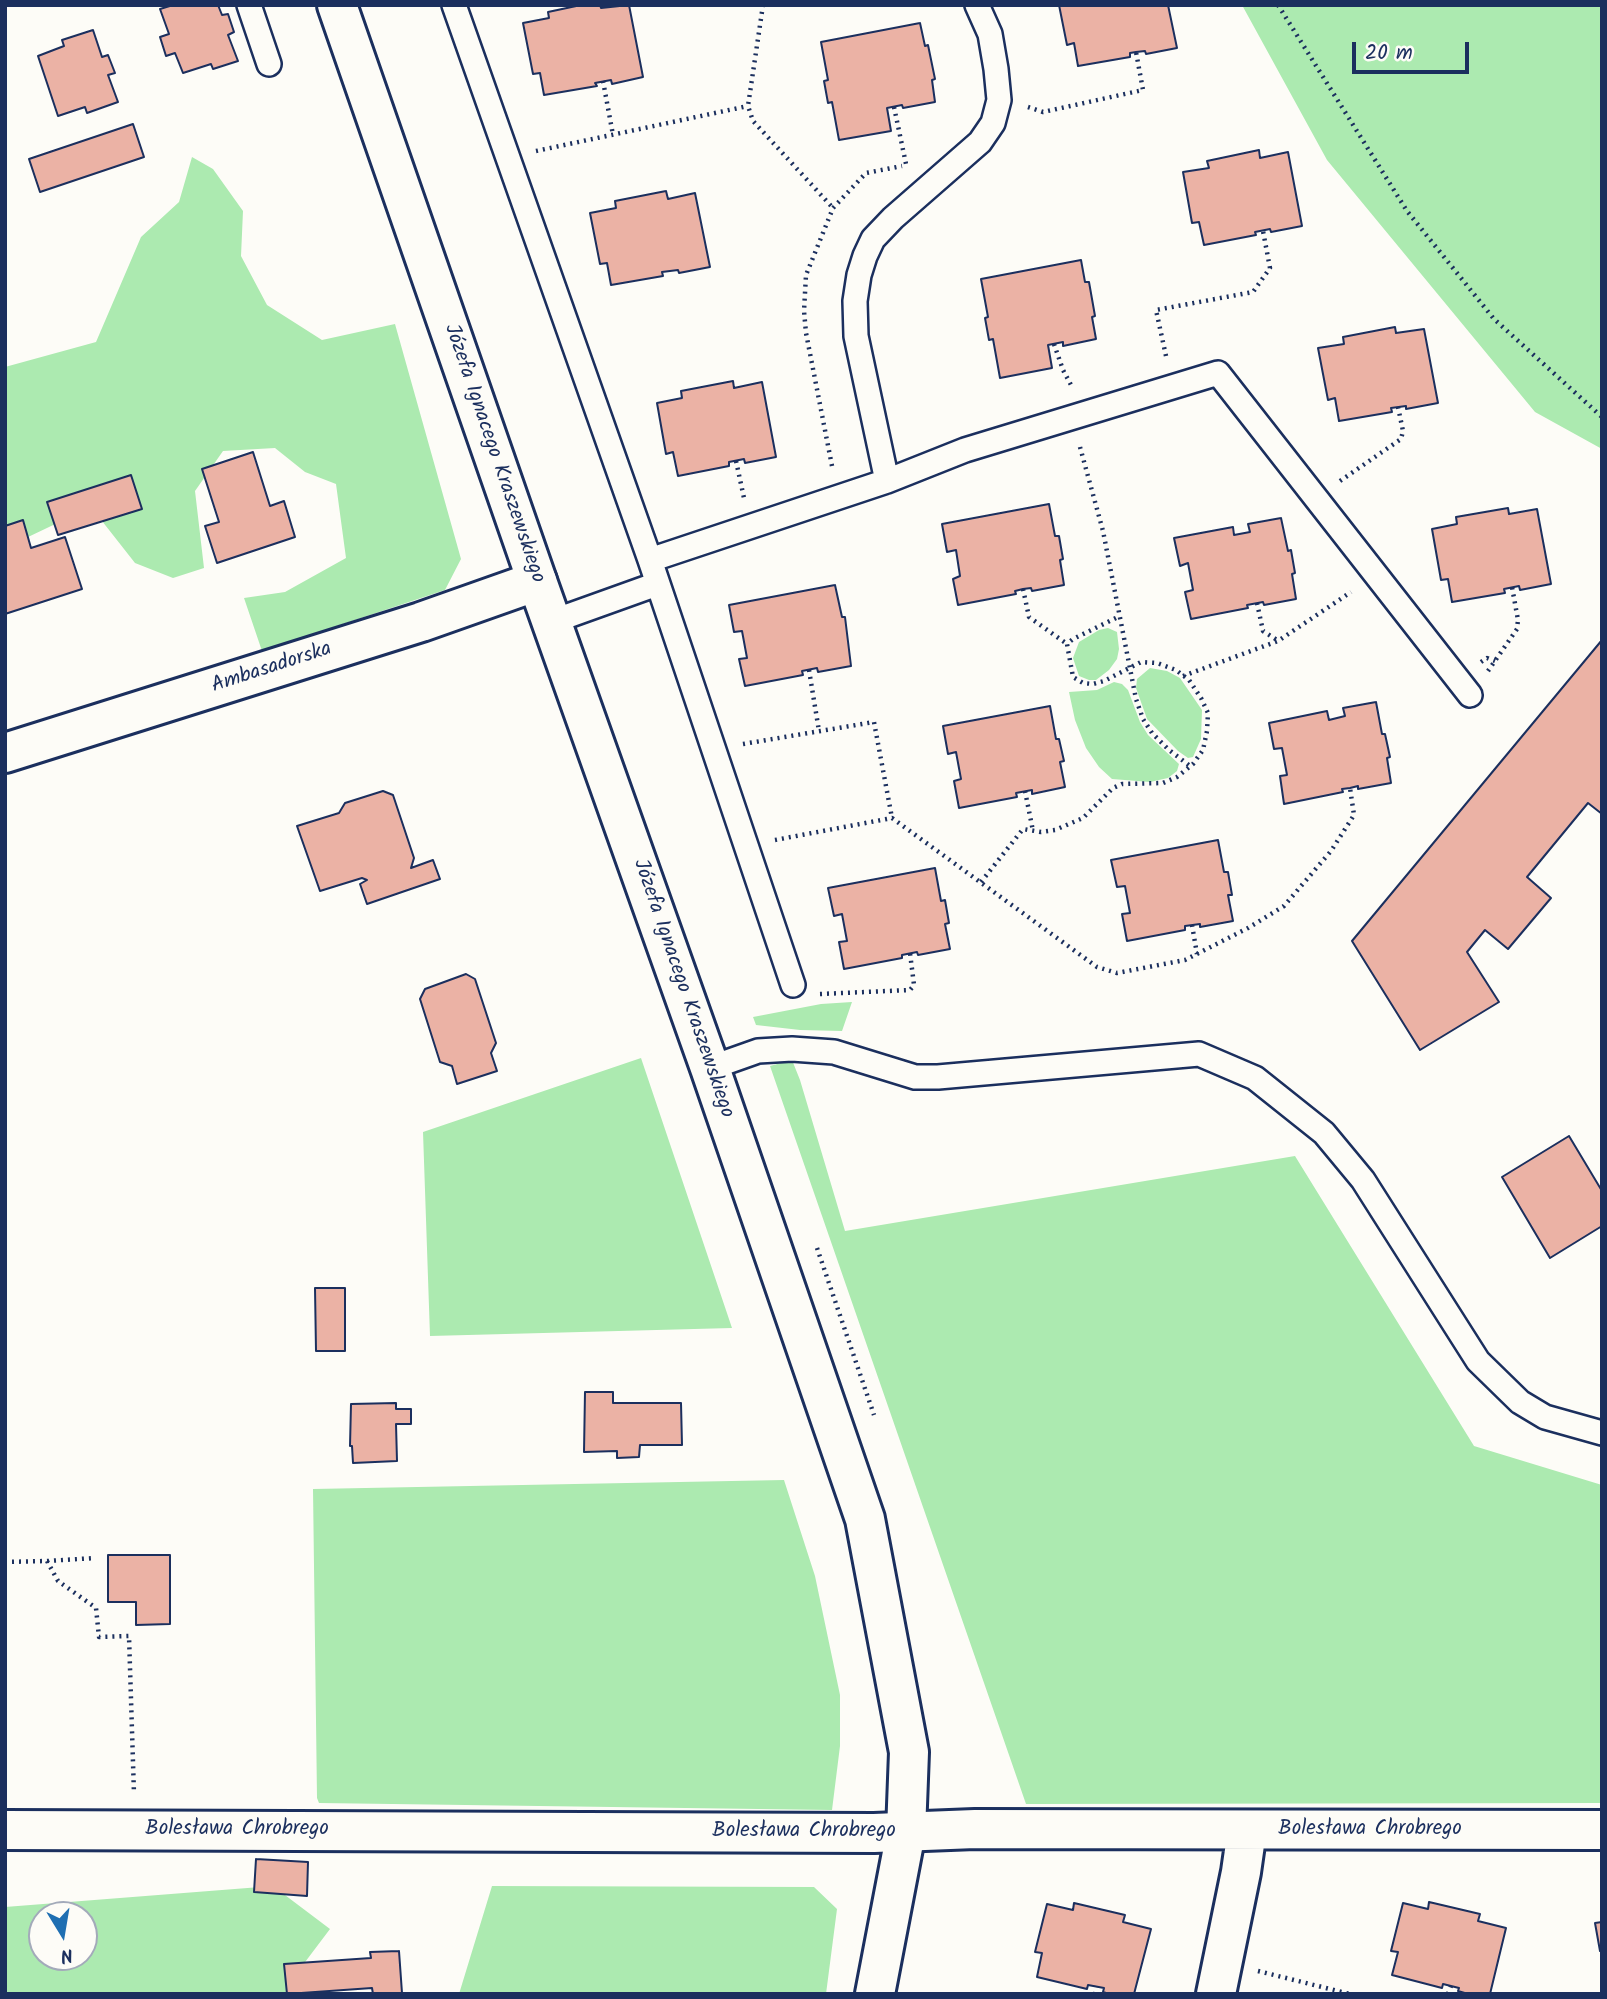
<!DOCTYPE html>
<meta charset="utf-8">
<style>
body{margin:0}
#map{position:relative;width:1607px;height:1999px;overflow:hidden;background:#fdfcf7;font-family:Kalam,sans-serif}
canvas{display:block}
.frame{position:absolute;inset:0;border:7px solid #1b2f5e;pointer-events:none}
.north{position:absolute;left:28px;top:1901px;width:70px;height:70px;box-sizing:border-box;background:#fdfcf7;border:2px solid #a3aaba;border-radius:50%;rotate:169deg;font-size:19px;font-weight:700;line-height:28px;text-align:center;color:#1b2f5e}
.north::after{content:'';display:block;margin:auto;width:24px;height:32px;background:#1f6fb2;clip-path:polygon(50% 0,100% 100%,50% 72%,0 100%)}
.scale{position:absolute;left:1352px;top:42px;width:117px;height:32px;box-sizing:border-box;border:4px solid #1b2f5e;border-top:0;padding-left:9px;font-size:21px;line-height:24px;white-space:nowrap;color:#1b2f5e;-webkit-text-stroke:5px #fdfcf7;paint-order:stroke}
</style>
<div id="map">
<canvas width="1607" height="1999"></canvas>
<div class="frame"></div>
<div class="north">N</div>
<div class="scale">20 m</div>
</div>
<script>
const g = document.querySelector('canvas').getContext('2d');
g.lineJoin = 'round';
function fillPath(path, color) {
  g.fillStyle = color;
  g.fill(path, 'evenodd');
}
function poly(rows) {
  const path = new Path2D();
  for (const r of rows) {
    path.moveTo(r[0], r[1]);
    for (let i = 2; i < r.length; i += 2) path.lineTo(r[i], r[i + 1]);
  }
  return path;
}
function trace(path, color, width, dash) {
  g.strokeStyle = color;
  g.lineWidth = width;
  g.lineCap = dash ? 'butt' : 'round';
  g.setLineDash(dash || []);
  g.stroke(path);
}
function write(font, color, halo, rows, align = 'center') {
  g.font = font + ' Kalam,sans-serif';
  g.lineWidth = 5;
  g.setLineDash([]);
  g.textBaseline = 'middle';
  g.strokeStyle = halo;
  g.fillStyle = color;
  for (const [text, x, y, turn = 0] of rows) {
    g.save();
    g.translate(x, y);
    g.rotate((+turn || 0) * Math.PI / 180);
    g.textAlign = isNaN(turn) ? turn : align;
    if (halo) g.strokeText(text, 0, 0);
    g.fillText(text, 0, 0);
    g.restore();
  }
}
fillPath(poly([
 [1242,5,1602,5,1602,449,1535,412,1327,160],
 [192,157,213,169,243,211,241,256,267,305,322,340,395,324,461,559,445,590,262,651,244,598,285,592,346,558,336,484,305,472,275,448,223,451,195,491,204,568,173,578,135,563,91,507,5,548,5,367,96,342,141,237,179,202],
 [1108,628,1117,632,1119,649,1117,659,1109,670,1096,680,1089,680,1079,676,1073,658,1079,642,1099,630],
 [1150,668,1167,671,1180,678,1202,710,1201,739,1193,757,1188,758,1178,751,1147,719,1136,688,1137,679],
 [1114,682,1122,684,1128,690,1140,722,1148,735,1179,764,1177,771,1168,778,1150,782,1112,779,1099,767,1086,748,1075,720,1069,692,1097,690],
 [852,1002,842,1031,800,1030,756,1025,753,1017,821,1004],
 [641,1058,732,1328,430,1336,423,1132],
 [792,1060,800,1080,845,1231,1295,1156,1474,1446,1602,1485,1602,1803,1026,1804,770,1066],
 [784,1480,815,1576,840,1695,840,1746,832,1810,319,1803,317,1798,313,1489],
 [273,1886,330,1929,287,1986,288,1994,5,1994,5,1907],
 [42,1915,84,1915,84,1957,42,1957],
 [492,1886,814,1887,837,1909,826,1994,459,1994]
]), '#aceab0');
const building = poly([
 [173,5,218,5,222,15,228,14,234,32,228,35,238,61,213,69,211,64,183,73,175,53,166,56,160,37,169,34,160,9,173,5],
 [581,5,600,5,601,8,629,5,643,77,612,84,611,80,595,83,597,86,544,95,540,73,533,74,523,23,549,18,548,12,581,5],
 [1059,5,1168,5,1177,48,1146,54,1145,51,1136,52,1130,53,1130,57,1078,66,1074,43,1067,45,1059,5],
 [920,23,925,46,928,45,935,79,932,80,935,102,903,108,902,105,887,108,891,131,839,140,832,102,828,103,824,81,828,80,821,42,920,23],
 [93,30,102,57,108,55,115,73,108,75,118,102,87,113,85,107,58,116,38,56,64,46,62,40,93,30],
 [133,124,144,157,40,192,29,159,133,124],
 [1259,150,1260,158,1288,152,1302,226,1271,232,1270,229,1255,232,1256,235,1204,245,1199,222,1192,223,1183,172,1209,168,1207,161,1259,150],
 [666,191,668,199,695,193,710,267,679,273,678,270,662,272,663,276,611,285,607,263,600,264,590,213,616,208,615,201,666,191],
 [1081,260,1085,282,1089,282,1095,316,1092,317,1096,339,1063,346,1063,342,1048,345,1052,368,1000,378,993,339,989,340,985,318,988,317,981,279,1081,260],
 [1395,327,1396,333,1424,329,1438,403,1406,409,1406,406,1391,408,1392,412,1339,421,1335,398,1328,400,1318,348,1344,344,1343,337,1395,327],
 [733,381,734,388,762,382,776,457,745,463,744,459,729,462,729,466,678,476,673,452,666,454,657,403,682,398,681,391,733,381],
 [253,452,270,506,284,501,295,537,217,563,205,526,219,522,202,469,253,452],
 [131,475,142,509,58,535,47,502,131,475],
 [1049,504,1055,536,1059,536,1063,559,1060,560,1064,585,1032,591,1031,588,1023,589,1015,591,1016,594,958,605,953,579,960,576,956,550,947,552,942,524,1049,504],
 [1508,508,1509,514,1537,509,1551,584,1520,590,1519,586,1504,589,1505,593,1452,602,1448,579,1441,580,1432,529,1457,524,1456,517,1508,508],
 [1281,518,1288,551,1291,550,1295,573,1292,574,1296,599,1264,605,1263,602,1247,605,1248,608,1191,619,1185,592,1193,590,1188,563,1180,566,1174,538,1233,527,1234,535,1250,532,1248,524,1281,518],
 [23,520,31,548,65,537,82,589,5,614,5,526,23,520],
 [835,585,842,617,845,617,851,666,818,672,817,668,802,671,803,675,745,686,739,659,747,658,742,631,734,632,729,605,835,585],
 [1602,640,1602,814,1588,803,1527,877,1551,898,1508,949,1485,930,1467,952,1499,1002,1420,1050,1352,941,1602,640],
 [1376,702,1382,734,1385,734,1390,757,1387,758,1391,783,1358,789,1358,786,1350,788,1342,789,1343,792,1284,804,1280,776,1287,775,1282,748,1274,749,1269,723,1327,711,1329,720,1345,716,1343,708,1376,702],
 [1050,706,1056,739,1059,739,1064,761,1060,762,1065,787,1032,794,1032,790,1016,793,1017,797,959,808,954,781,961,779,956,752,948,754,943,726,1050,706],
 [383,791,393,795,414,858,411,868,433,860,440,879,367,904,360,884,367,880,362,878,320,891,297,826,339,813,345,803,383,791],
 [1218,840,1224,872,1228,872,1232,895,1228,895,1233,921,1200,927,1200,924,1185,926,1185,930,1127,941,1122,914,1130,913,1125,886,1117,887,1111,860,1218,840],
 [935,868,941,901,945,900,949,923,945,924,950,949,918,955,917,952,902,955,902,958,844,969,839,942,847,941,842,914,834,916,828,888,935,868],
 [466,974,475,979,496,1043,491,1053,497,1071,457,1084,452,1066,440,1062,420,999,425,989,466,974],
 [1569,1136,1602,1191,1602,1226,1550,1258,1502,1177,1569,1136],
 [315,1288,345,1288,345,1351,316,1351,315,1288],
 [585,1392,613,1392,613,1403,681,1403,682,1445,640,1445,639,1457,617,1458,617,1451,584,1452,585,1392],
 [396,1403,396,1409,411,1409,411,1424,396,1424,397,1461,353,1463,352,1446,350,1446,351,1404,396,1403],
 [108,1555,170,1555,170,1624,136,1625,136,1602,108,1602,108,1555],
 [256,1859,308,1862,307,1896,254,1892,256,1859],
 [1429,1902,1480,1914,1478,1921,1506,1928,1490,1994,1468,1994,1458,1991,1459,1988,1443,1984,1442,1988,1392,1975,1398,1952,1391,1951,1403,1903,1428,1909,1429,1902],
 [1074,1903,1125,1915,1123,1922,1151,1929,1134,1994,1109,1994,1103,1992,1104,1988,1088,1985,1087,1989,1037,1977,1042,1953,1035,1952,1047,1904,1073,1910,1074,1903],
 [1602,1922,1602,1950,1600,1951,1595,1923,1602,1922],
 [399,1951,402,1993,373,1994,372,1988,287,1994,284,1964,371,1958,370,1952,399,1951]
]);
fillPath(building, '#ebb2a5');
trace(building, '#1b2f5e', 2);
const service = poly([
 [249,5,269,64],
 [454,5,650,560,793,985],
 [887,481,856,336,855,301,859,275,865,256,873,239,893,218,980,142,993,123,999,100,996,69,990,34,977,5],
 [650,560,887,481,965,450,1218,373,1470,695],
 [551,622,657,584],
 [710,1068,758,1051,792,1049,834,1052,915,1077,938,1077,1199,1054,1255,1078,1324,1133,1363,1180,1478,1361,1520,1402,1545,1417,1602,1433]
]);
const minor = poly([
 [5,753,421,622,537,581],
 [5,1830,874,1833,975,1829,1602,1830],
 [1216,1994,1241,1872,1247,1830]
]);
const tertiary = poly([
 [337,5,537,581,710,1068,865,1519,909,1752,906,1832,875,1994]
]);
trace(service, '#1b2f5e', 28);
trace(minor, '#1b2f5e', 44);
trace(tertiary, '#1b2f5e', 44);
trace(poly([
 [763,5,748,106,753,121,833,208],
 [1278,5,1407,211,1494,319,1602,417],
 [603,81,613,135],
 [894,107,906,164],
 [1028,107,1043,112,1143,90,1136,52],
 [536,151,748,106],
 [1054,344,1063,370,1071,385],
 [1166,356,1156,310,1253,292,1270,268,1263,231],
 [1080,447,1103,531,1136,699,1143,719,1152,733,1169,750,1190,766],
 [736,461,744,498],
 [832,466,806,333,804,311,806,275,833,208,866,173,902,166],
 [1340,481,1401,439,1403,431,1398,407],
 [1023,589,1029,617,1067,644],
 [1257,603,1263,631,1277,640],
 [1481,662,1487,658,1495,661],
 [809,670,819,731],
 [1488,671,1517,629,1518,620,1512,587],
 [1183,676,1278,641,1351,592],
 [743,744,874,722,892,818],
 [1025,791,1033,831],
 [775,840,892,818,1097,967,1117,973,1185,960,1248,928,1284,906,1331,851,1354,815,1350,788],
 [981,882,1023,829,1041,832,1055,830,1083,818,1113,788,1122,784,1163,783,1177,777,1193,764,1203,750,1207,731,1208,713,1201,698,1189,680,1176,670,1157,663,1141,662,1104,681,1093,684,1083,683,1073,677,1067,644,1073,639,1120,616],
 [1192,925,1197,954],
 [820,994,910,990,914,985,910,953],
 [817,1248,874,1415],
 [47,1561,95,1558],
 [5,1562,47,1561,58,1581,96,1608,99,1637,129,1636,134,1794],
 [1258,1971,1350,1994],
 [1095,1994,1096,1986],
 [1448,1994,1451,1986]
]), '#1b2f5e', 4.5, [2, 5]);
trace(service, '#fdfcf7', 23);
trace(minor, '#fdfcf7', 38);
trace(tertiary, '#fdfcf7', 38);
write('21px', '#1b2f5e', '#fdfcf7', [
 ["Józefa Ignacego Kraszewskiego",493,454,71],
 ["Ambasadorska",272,669,-18],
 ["Józefa Ignacego Kraszewskiego",682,989,71],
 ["Bolesława Chrobrego",237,1830],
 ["Bolesława Chrobrego",1370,1830],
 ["Bolesława Chrobrego",804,1832]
]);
</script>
